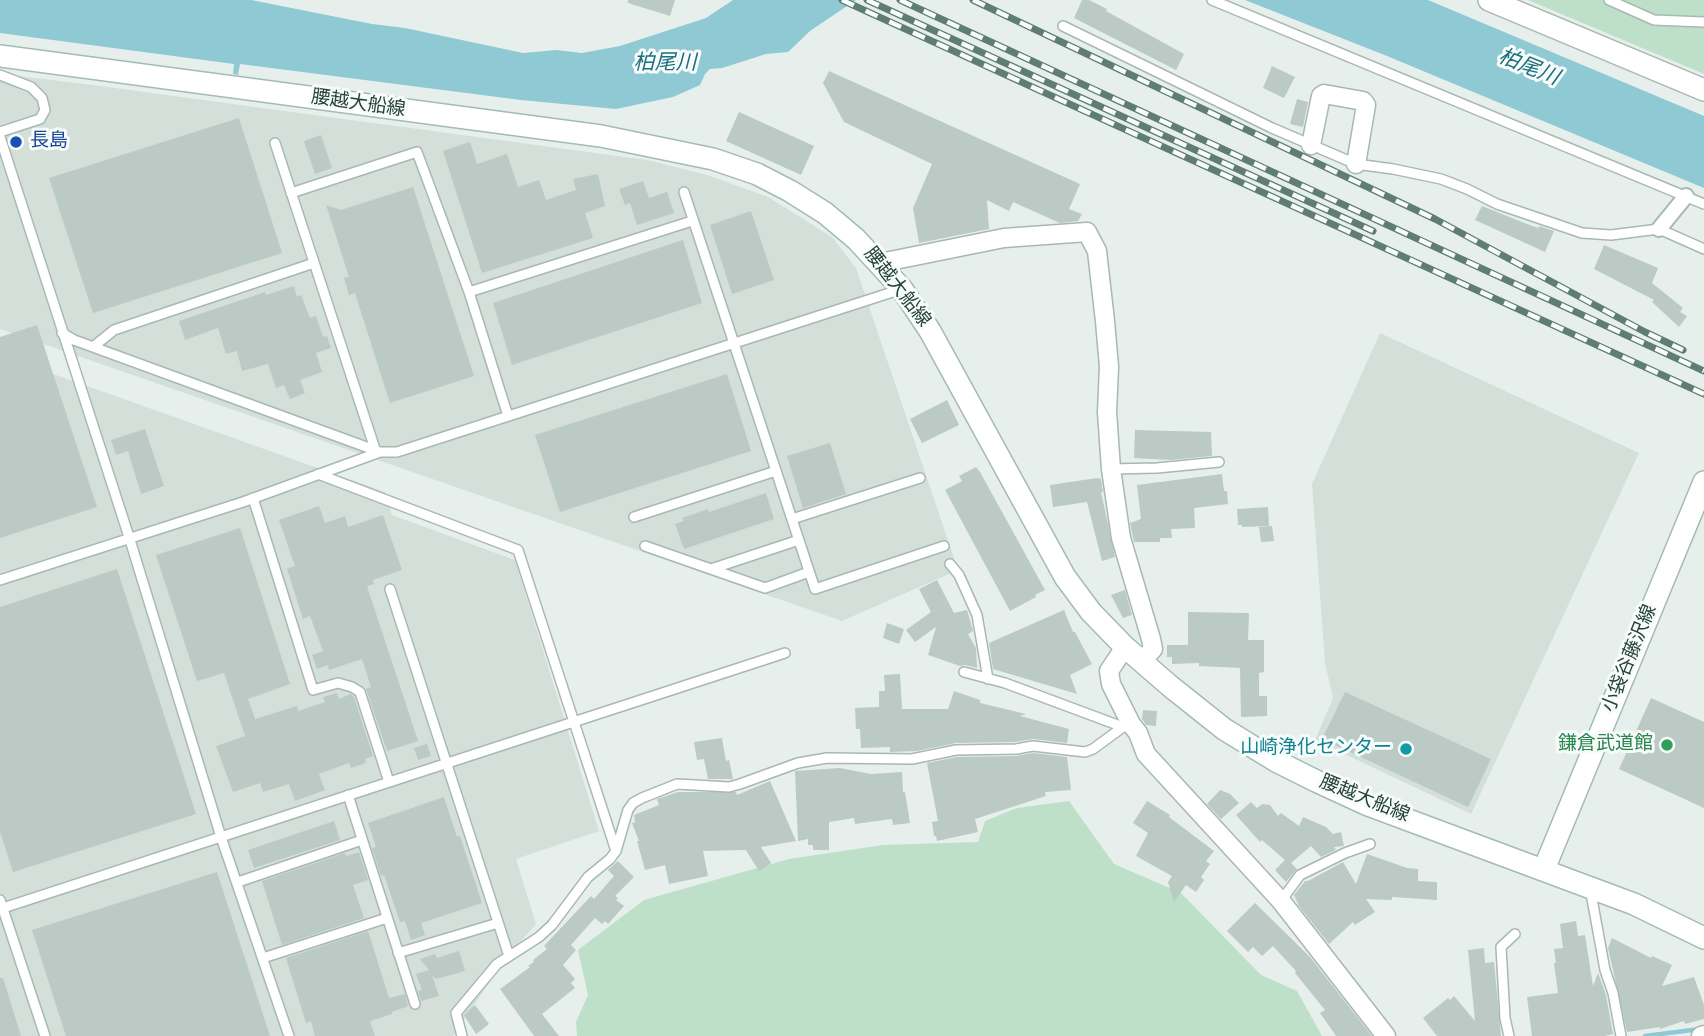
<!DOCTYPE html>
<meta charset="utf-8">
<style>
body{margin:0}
canvas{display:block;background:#e6efeb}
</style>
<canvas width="1704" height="1036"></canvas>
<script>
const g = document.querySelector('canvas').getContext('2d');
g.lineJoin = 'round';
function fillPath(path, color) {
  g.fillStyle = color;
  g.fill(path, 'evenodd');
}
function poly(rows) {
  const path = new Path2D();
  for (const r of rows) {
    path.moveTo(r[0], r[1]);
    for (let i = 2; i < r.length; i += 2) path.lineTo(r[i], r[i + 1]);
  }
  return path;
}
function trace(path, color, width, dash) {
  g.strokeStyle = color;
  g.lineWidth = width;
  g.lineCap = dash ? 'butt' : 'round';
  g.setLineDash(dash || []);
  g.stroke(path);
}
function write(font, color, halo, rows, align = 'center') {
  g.font = font + ' Overpass,"Noto Sans JP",sans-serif';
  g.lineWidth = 6;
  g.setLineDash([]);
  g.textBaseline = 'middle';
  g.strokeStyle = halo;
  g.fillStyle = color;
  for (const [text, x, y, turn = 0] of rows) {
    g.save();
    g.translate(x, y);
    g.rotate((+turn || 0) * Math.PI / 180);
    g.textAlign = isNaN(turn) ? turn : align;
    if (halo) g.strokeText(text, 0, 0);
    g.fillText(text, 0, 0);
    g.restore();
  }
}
fillPath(poly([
 [0,74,85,84,647,160,707,175,768,197,832,237,856,268,958,570,842,621,0,329],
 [1380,333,1639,453,1471,814,1315,740,1333,698,1325,663,1312,484],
 [0,355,385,492,392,515,515,560,599,831,516,859,536,924,506,958,453,1036,0,1036]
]), '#d4dfda');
fillPath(poly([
 [1528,0,1704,0,1704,74,1573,19],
 [1069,801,1114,864,1181,893,1261,975,1297,991,1322,1036,577,1036,576,1022,588,995,578,950,644,900,789,859,883,845,978,842,985,821,1017,808]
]), '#bfe0c8');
fillPath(poly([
 [0,0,251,0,372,24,405,28,523,53,556,50,582,53,620,46,706,18,733,0,856,0,810,31,788,52,766,54,722,68,710,69,705,74,700,85,673,97,616,109,521,100,240,64,238,75,233,74,234,64,0,33],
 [1245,0,1428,0,1704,116,1704,188,1387,56]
]), '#8ec9d4');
trace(poly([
 [1645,1036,1700,1029]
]), '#8ec9d4', 4.5);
fillPath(poly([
 [628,0,675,0,670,16,628,3],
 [1082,0,1089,0,1107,9,1106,11,1184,54,1176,70,1074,18],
 [1272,66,1295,77,1284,98,1263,88],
 [829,71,1080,184,1069,209,1082,214,1078,221,1060,223,1013,202,1009,211,987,200,989,229,919,243,913,208,932,164,844,122,823,83],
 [1297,99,1308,102,1303,127,1290,124],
 [739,112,814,146,801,175,726,141],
 [239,118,282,253,93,313,49,178],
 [321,135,332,168,315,174,304,141],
 [470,142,477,164,507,154,518,187,539,180,546,200,576,190,573,179,598,174,605,206,585,213,593,238,482,273,443,151],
 [643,181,649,198,667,192,674,213,637,225,630,203,625,205,619,189],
 [413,187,474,376,390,403,355,293,349,295,344,278,349,277,326,205,341,210],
 [1482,206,1532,226,1539,228,1539,226,1554,231,1545,252,1475,220],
 [751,211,774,280,732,294,710,225],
 [683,240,702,303,512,365,493,303],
 [1604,245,1658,268,1652,283,1683,308,1680,312,1687,316,1679,327,1652,302,1654,300,1594,269],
 [294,286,297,297,301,295,310,318,316,316,323,337,327,336,331,348,316,353,322,372,300,380,305,393,290,399,284,385,276,388,268,364,242,371,237,351,226,354,218,328,185,340,179,321,265,292,266,295],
 [37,325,97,507,0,538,0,337],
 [727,374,751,451,560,512,535,435],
 [947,400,959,425,922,443,910,419],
 [145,429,164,486,141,494,128,451,116,455,111,440],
 [1135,430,1211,432,1212,456,1170,460,1134,458],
 [830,443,846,494,803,508,787,456],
 [976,467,980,472,1045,590,1035,595,1036,597,1010,611,945,490,962,481,959,476],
 [1222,474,1224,491,1227,491,1228,504,1194,508,1195,528,1171,529,1172,538,1160,538,1160,542,1134,542,1130,523,1141,519,1137,485],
 [1097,478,1101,479,1103,492,1101,492,1115,557,1102,561,1087,502,1053,507,1050,485],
 [766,493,774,519,684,549,675,524,684,521,682,518,708,509,709,512],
 [319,506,325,523,345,516,348,527,383,515,402,570,373,580,374,584,367,586,418,741,387,751,366,689,371,687,362,659,329,670,328,665,317,669,312,655,323,651,310,616,303,619,287,569,295,566,279,520],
 [1268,507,1269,526,1242,527,1242,525,1238,525,1237,509],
 [1272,526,1274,541,1261,542,1259,527],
 [240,528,290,684,248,699,255,719,297,706,298,711,325,702,323,697,337,693,339,699,351,694,354,697,373,756,365,759,366,763,351,768,349,763,319,774,325,790,295,801,289,784,263,792,260,783,233,792,216,746,245,736,224,673,197,681,156,555],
 [117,569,196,814,13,872,0,832,0,607],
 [937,580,954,613,967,610,973,631,968,634,976,648,977,668,965,665,960,666,928,655,936,627,915,642,906,630,931,612,919,589],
 [1125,590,1132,615,1123,618,1111,595],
 [1064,610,1073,632,1075,632,1092,664,1070,675,1077,694,993,669,989,643],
 [1188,612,1249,613,1248,640,1264,640,1264,672,1259,673,1259,696,1267,696,1267,716,1241,717,1240,668,1199,666,1199,663,1172,664,1172,657,1167,657,1167,645,1188,645],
 [887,623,904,629,899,644,883,638],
 [900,674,902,709,948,709,954,691,980,700,980,703,1026,714,1020,716,1069,729,1067,743,1033,739,1015,742,956,743,917,751,890,752,890,747,861,748,860,729,856,729,855,708,879,707,879,691,885,691,884,675],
 [1345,692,1491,759,1468,807,1322,739],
 [1651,698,1704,722,1704,808,1619,769],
 [1143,710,1157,711,1156,726,1146,725,1142,719],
 [722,738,726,761,729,760,733,779,708,779,704,759,697,760,694,742],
 [427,744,431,756,418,760,414,748],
 [1033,753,1067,757,1071,790,1045,792,1046,796,975,819,978,832,937,841,936,836,934,836,932,822,938,821,927,763,957,757,1016,756],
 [840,768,871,774,902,772,903,792,905,792,910,823,893,825,892,819,855,824,854,818,829,822,829,850,813,850,813,845,808,845,808,839,798,841,795,771],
 [770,781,796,841,761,847,771,863,759,871,746,850,703,851,708,876,669,884,665,865,645,870,637,841,639,841,632,823,635,822,634,815,659,805,657,799,678,792,736,792,737,795],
 [1220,790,1230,794,1239,803,1221,819,1207,804],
 [444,797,457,837,460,836,482,903,421,923,425,935,411,940,405,921,400,922,384,875,381,876,372,848,376,847,368,823],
 [1147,801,1170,815,1169,817,1214,851,1206,861,1210,864,1201,877,1204,880,1196,892,1186,885,1174,902,1168,882,1172,876,1136,856,1148,833,1133,823],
 [1251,802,1257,808,1262,804,1270,805,1278,816,1281,813,1299,826,1303,817,1326,827,1333,834,1341,832,1344,846,1334,847,1336,850,1321,857,1311,846,1291,863,1297,869,1286,882,1275,870,1285,860,1262,840,1260,842,1236,815],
 [334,821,340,840,254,868,248,850],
 [359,852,368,880,353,885,364,918,282,945,262,881,345,853,346,856],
 [1367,854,1407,868,1418,869,1418,881,1437,882,1437,900,1392,897,1392,900,1366,899,1375,912,1355,925,1353,922,1329,944,1299,906,1294,895,1305,881,1308,881,1343,862,1356,884],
 [618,861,634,877,615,896,618,898,616,900,624,906,608,924,605,921,602,924,595,918,571,945,576,950,563,965,575,979,571,983,575,988,542,1014,559,1036,534,1036,500,989,530,967,528,966,534,962,533,960,547,949,544,946,591,896,594,899,614,876,608,870],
 [217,872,270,1036,66,1036,32,930],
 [1255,903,1310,957,1372,1036,1336,1036,1320,1013,1325,1010,1295,973,1296,971,1273,946,1262,956,1253,947,1248,952,1227,931],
 [1576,921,1578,936,1585,935,1593,986,1598,973,1606,995,1613,1034,1605,1036,1532,1036,1527,997,1558,993,1554,963,1556,963,1554,949,1563,948,1560,924],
 [368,931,389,998,405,994,408,1006,392,1012,392,1014,370,1021,375,1036,315,1036,311,1021,306,1023,286,958],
 [1612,938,1651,958,1652,956,1672,965,1662,986,1694,977,1704,1005,1704,1019,1685,1024,1684,1021,1660,1029,1660,1027,1627,1032,1608,948],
 [1484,948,1485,963,1494,962,1501,1036,1437,1036,1423,1018,1448,998,1450,1000,1454,996,1475,1021,1468,950],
 [459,951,465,971,436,979,432,975,439,996,421,1001,418,991,422,990,416,974,429,970,420,959,435,954,437,958],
 [0,978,3,978,21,1036,0,1036],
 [475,1005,489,1024,476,1034,464,1015]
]), '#bbcac4');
const service = poly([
 [1212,0,1704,204],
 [1609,0,1654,20,1704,22],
 [1063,26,1272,128,1356,164,1393,169,1441,179,1467,189,1497,204,1582,233,1611,235,1659,229,1704,249],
 [0,75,31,87,42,98,45,110,40,119,0,132],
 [0,137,130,540,221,837,289,1036],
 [275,143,375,449],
 [684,192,815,589,944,546],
 [291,193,417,152,469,292,508,416],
 [469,292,692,221],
 [62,333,74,340,380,452,397,452,902,289],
 [93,347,114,330,314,263],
 [1111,469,1157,468,1219,462],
 [318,474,518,550,616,851],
 [253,498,313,690,338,683,352,687,360,692,389,782],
 [634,517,776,471],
 [792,519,920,478],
 [645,546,765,588,809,572],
 [950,564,959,575,977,615,988,679],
 [711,569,799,540],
 [0,580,243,502,380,452],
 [390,589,509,956],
 [964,672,1005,683,1123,727],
 [348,795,415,1004],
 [238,882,362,840],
 [1590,888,1605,970,1613,993,1621,1036],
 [0,900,45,1036],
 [1281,901,1300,875,1345,853,1370,844],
 [0,909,785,653],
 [398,953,498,923],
 [263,958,387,918],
 [462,1036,456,1013,497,964,539,937,552,925,588,877,610,859,616,851,628,810,633,803,642,798,677,784,729,787,740,784,798,763,827,758,912,759,956,750,1016,749,1033,746,1085,752,1093,749,1123,727,1131,724],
 [1509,1036,1505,1018,1501,947,1515,934]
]);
const pedestrian = poly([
 [1659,229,1686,196]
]);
const minor = poly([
 [1311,145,1321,96,1324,94,1363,101,1366,105,1356,164],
 [880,263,1004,238,1087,232,1097,251,1105,321,1109,367,1107,412,1111,469,1121,538,1151,639,1153,649,1141,662],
 [1125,647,1109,671,1111,684,1131,724,1138,733,1146,754,1281,901,1386,1036],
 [1701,1036,1704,1035]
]);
const tertiary = poly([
 [1489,0,1704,90]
]);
const secondary = poly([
 [0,56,601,136,713,159,757,174,790,191,825,213,856,239,902,289,930,331,1065,577,1091,612,1125,647,1170,686,1224,729,1276,761,1316,781,1368,805,1634,904,1704,938],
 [1544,869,1704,482]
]);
trace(service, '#a8b8b2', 12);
trace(pedestrian, '#a8b8b2', 18);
trace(minor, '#a8b8b2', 21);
trace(tertiary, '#a8b8b2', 24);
trace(secondary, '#a4bbb3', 24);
trace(service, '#fff', 9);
trace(pedestrian, '#fff', 14);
trace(minor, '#fff', 18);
trace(tertiary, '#fff', 21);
trace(secondary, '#fff', 21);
const rail = poly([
 [842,0,1704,394],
 [867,0,1373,231],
 [900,0,1704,371],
 [973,0,1435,219,1645,332,1683,350]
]);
trace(rail, '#5f7d75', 7);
trace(rail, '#f7fbf9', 4.5, [13]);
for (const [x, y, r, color] of [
 [16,142,7,"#1a4fb4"],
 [1667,745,7,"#2e9e5b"],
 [1406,749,7,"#0f9aa8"]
]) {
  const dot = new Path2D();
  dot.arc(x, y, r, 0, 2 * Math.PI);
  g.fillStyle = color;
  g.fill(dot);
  trace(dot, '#f7fbf9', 2.5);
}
write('19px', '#24423a', '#f7fbf9', [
 ["腰越大船線",358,105,8],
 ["腰越大船線",896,288,52],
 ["小袋谷藤沢線",1631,659,-68],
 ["腰越大船線",1364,800,22]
]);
write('19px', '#164399', '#f7fbf9', [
 ["長島",30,142]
], 'left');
write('19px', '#27864d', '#f7fbf9', [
 ["鎌倉武道館",1653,745]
], 'right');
write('19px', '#0d838f', '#f7fbf9', [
 ["山崎浄化センター",1392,749]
], 'right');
write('italic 21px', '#1c6f80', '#f7fbf9', [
 ["柏尾川",665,65],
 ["柏尾川",1528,69,22]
]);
</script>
